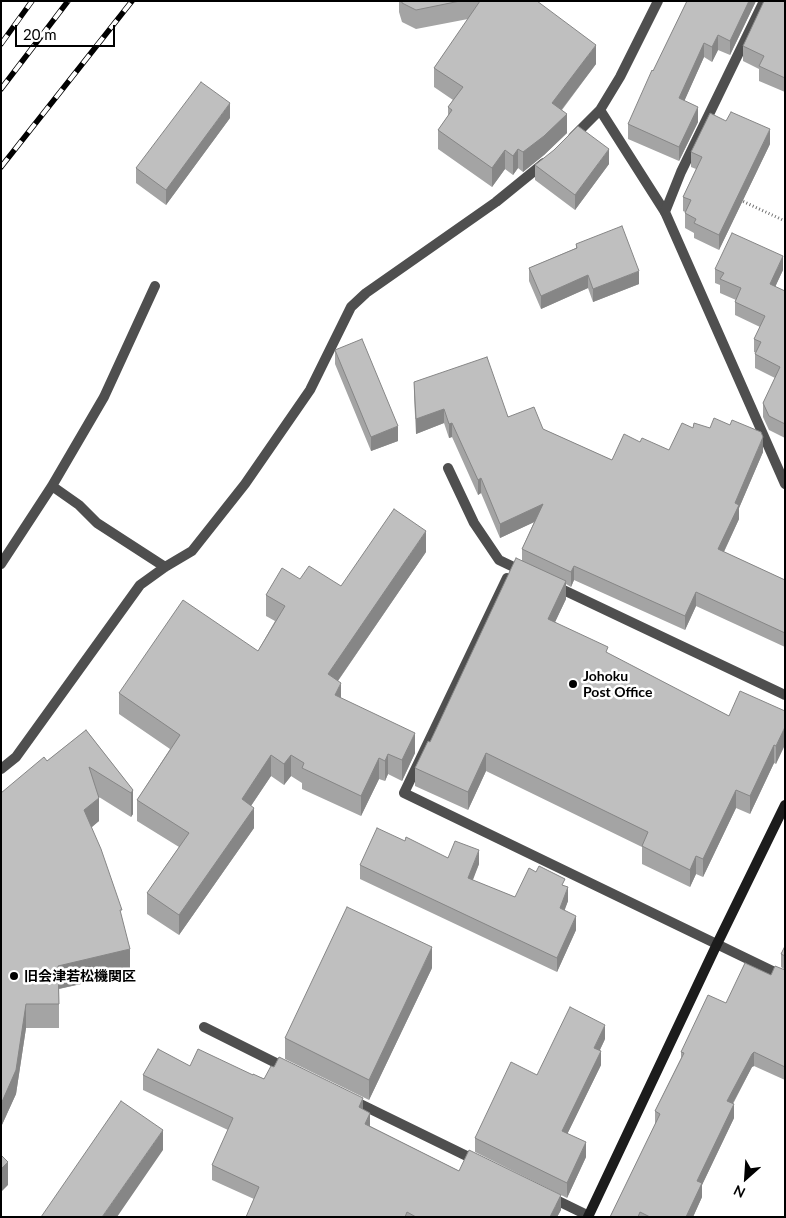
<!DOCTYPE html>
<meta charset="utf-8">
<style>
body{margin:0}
#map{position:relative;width:786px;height:1218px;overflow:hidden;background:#fff;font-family:Lato,sans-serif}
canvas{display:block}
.frame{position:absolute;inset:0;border:2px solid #000;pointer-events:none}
.north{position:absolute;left:721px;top:1153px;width:50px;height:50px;-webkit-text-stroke:4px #fff;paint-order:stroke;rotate:206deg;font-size:14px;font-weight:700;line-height:20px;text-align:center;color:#000}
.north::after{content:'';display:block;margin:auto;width:18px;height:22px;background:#000;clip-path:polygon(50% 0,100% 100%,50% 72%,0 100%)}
.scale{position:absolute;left:15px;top:25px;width:100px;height:22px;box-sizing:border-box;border:2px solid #000;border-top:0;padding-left:6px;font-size:15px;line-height:18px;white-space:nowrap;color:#000;-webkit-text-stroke:4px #fff;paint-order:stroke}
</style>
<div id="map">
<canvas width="786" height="1218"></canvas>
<div class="frame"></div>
<div class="north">N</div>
<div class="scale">20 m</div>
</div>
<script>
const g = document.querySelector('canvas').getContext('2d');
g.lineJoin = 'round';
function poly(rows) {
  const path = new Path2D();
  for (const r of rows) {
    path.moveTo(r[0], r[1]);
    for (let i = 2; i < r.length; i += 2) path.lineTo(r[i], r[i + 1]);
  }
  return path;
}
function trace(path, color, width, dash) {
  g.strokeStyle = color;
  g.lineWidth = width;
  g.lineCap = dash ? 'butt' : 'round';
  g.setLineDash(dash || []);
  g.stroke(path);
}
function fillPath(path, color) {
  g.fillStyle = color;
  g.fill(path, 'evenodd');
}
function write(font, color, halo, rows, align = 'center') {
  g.font = font + ' Lato,"Noto Sans JP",sans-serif';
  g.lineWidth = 5;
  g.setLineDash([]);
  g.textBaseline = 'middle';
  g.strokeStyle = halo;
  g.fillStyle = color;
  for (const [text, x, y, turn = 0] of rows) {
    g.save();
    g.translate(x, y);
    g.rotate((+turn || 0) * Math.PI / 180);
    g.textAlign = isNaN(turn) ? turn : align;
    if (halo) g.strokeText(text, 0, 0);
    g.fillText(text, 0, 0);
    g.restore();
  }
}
trace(poly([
 [740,200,785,221]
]), '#717171', 3, [1, 2.5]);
trace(poly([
 [600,110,665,212],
 [573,137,600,110,620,77,658,1],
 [52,486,79,505,97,523,165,567],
 [1,564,52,486,104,397,155,286],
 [1,769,16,757,140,585,165,567,192,551,245,484,310,390,351,307,366,293,496,202,544,163]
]), '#4f4f4f', 10);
trace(poly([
 [764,1,681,172,665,212,785,484],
 [448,468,474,523,499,560,524,572],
 [507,578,404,793,785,977],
 [555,586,785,695],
 [204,1027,288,1069],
 [352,1100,479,1162],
 [550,1197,589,1216]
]), '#4f4f4f', 10);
trace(poly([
 [588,1217,717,944,785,805]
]), '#1c1c1c', 10);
const rail = poly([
 [1,44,32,1],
 [1,89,68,1],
 [1,167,132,1]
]);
trace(rail, '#000', 5.5);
trace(rail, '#fff', 4, [11]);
fillPath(poly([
 [399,1,537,1,596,64,562,110,567,133,544,155,523,172,518,168,513,175,505,169,492,187,438,149,438,130,448,116,448,107,453,100,434,87,434,68,468,19,416,29,402,22,399,12],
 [687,1,756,1,730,55,718,50,712,62,704,57,684,101,698,122,679,161,628,139,628,124],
 [785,1,785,92,759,81,759,69,743,61,743,46],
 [230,118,166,205,136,183,136,168],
 [770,144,719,250,694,238,694,233,685,228,685,212,683,211,683,197,696,169,691,167,691,152],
 [609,164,575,210,535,180,535,165],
 [576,244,639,284,593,302,588,288,541,309,529,281,529,268,576,248],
 [715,269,783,270,775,287,785,291,785,438,769,430,763,417,763,403,775,378,755,368,755,354,756,353,754,352,754,339,760,327,735,315,735,302,736,300,720,293,720,285,715,283],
 [335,350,398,441,371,451,335,364],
 [414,382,543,429,612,460,640,442,669,450,693,428,763,452,739,508,739,519,724,552,785,580,785,647,696,606,685,630,574,580,571,587,566,584,566,599,555,622,608,654,729,716,785,711,776,764,774,763,750,814,736,808,703,877,696,874,690,887,642,864,642,847,486,771,468,810,415,786,415,768,430,742,522,561,522,549,534,522,500,538,481,493,478,495,452,437,449,438,444,423,416,434,414,397],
 [426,552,338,681,341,698,415,753,402,781,388,774,385,781,379,779,361,816,302,789,302,783,291,776,284,785,271,776,251,806,254,828,179,935,147,914,147,893,179,847,137,821,137,800,170,749,119,714,119,693,258,651,275,621,266,616,266,595,300,579,341,586],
 [86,730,133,790,133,814,131,817,99,797,99,821,91,827,122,918,130,973,59,989,59,1028,26,1028,16,1094,1,1127,1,793,47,761],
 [405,841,448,858,479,864,472,880,515,897,565,886,568,901,564,910,576,930,557,972,360,879,360,865],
 [785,946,785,970,781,967,781,954],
 [432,968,369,1100,285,1059,285,1038],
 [785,970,785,1080,754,1066,752,1067,733,1104,734,1118,702,1185,702,1197,693,1217,610,1217,655,1125,655,1111,681,1058,681,1052,726,1003,771,975],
 [605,1039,600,1050,601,1065,567,1134,586,1157,567,1198,475,1152,475,1138],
 [190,1066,253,1075,363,1109,370,1126,459,1171,561,1210,557,1217,246,1217,254,1199,212,1180,212,1165,228,1130,143,1090,143,1075]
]), '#a4a4a4');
fillPath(poly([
 [749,1,756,1,730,55,730,41],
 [718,35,718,50,712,62,712,47],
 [704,43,704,57,679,113,679,98],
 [596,45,596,64,552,122,552,103],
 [230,103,230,118,166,205,166,190],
 [698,107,698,122,679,161,679,147],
 [567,114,567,133,544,155,523,172,523,152],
 [770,129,770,144,719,250,719,235],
 [518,149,518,168,513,175,513,156],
 [609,149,609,164,575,210,575,195],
 [505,150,505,169,492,187,492,168],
 [783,256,783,270,770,298,770,284],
 [639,271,639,284,593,302,593,289],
 [588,275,588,288,541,309,541,296],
 [444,409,444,423,416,434,416,419],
 [452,423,452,437,449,438,449,424],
 [398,426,398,441,371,451,371,437],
 [763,437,763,452,739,508,739,519,718,564,718,549,735,503],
 [481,478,481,493,478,495,478,480],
 [543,504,543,518,500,538,500,524],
 [426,531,426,552,328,695,328,674],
 [574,566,574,580,571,587,571,572],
 [566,581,566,599,548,637,548,619],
 [696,592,696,606,685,630,685,616],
 [341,683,341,703,335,695],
 [785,727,785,745,776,764,776,746],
 [415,733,415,753,402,781,402,760],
 [774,745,774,763,750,814,750,796],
 [486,753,486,771,468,810,468,792],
 [388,754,388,774,385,781,385,761],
 [271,755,271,776,242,819,242,799],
 [291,755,291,776,284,785,284,764],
 [379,758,379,779,361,816,361,796],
 [133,790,133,814,131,817,131,793],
 [736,790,736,808,703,877,703,859],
 [99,798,99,821,84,834,84,810],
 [254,808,254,828,179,935,179,915],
 [479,850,479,864,468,893,468,878],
 [696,856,696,874,690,887,690,870],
 [568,887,568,901,560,923,560,908],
 [576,916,576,930,557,972,557,958],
 [432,947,432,968,369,1100,369,1080],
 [130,949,130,973,58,989,58,966],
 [26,1004,26,1028,16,1094,1,1127,1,1104],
 [605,1025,605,1039,594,1062,594,1048],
 [601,1051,601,1065,562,1145,562,1131],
 [754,1052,754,1066,752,1067,727,1114,727,1101,752,1054],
 [363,1098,363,1113,359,1107],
 [734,1104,734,1118,702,1185,702,1197,693,1217,686,1217,697,1181],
 [370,1113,370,1127,365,1124],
 [163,1130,163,1150,117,1217,102,1217],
 [586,1142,586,1157,567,1198,567,1183],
 [8,1162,8,1185,1,1192,1,1169],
 [561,1195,561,1210,557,1217,550,1217]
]), '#868686');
const building = poly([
 [402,1,460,1,416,10,402,3,402,1],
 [480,1,537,1,596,45,552,103,567,114,544,136,523,152,518,149,513,156,505,150,492,168,438,130,452,110,448,107,463,87,434,68,480,1],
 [687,1,749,1,730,41,718,35,712,47,704,43,679,98,698,107,679,147,628,124,652,70,653,71,687,1],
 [764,1,785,1,785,78,759,66,764,56,743,46,764,1],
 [201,82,230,103,166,190,136,168,201,82],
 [731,112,770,129,719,235,694,223,696,219,685,213,691,200,683,197,702,157,691,152,710,113,726,121,731,112],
 [578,126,609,149,575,195,535,165,554,150,578,126],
 [622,226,639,271,593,289,588,275,541,296,529,268,577,248,576,244,622,226],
 [732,233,783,256,770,284,785,291,785,424,769,416,763,403,780,367,755,354,761,342,754,339,765,316,735,302,741,288,720,279,724,273,715,269,732,233],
 [362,339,398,426,371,437,335,350,362,339],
 [487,357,508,417,534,407,543,429,612,460,624,434,640,442,642,438,669,450,682,423,693,428,694,423,710,428,714,418,730,425,732,420,761,432,763,437,735,503,739,505,718,549,785,580,785,633,696,592,685,616,574,566,571,572,522,549,543,504,500,524,481,478,478,480,452,423,449,424,444,409,416,419,414,382,487,357],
 [394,509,426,531,328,674,341,683,335,695,415,733,402,760,388,754,385,761,379,758,361,796,302,768,304,763,291,755,284,764,271,755,242,799,254,808,179,915,147,893,189,833,137,800,180,735,119,693,183,600,258,651,285,606,266,595,282,568,300,579,309,566,341,586,394,509],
 [516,558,566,581,548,619,608,647,606,652,729,716,740,691,785,711,785,727,776,746,774,745,750,796,736,790,703,859,696,856,690,870,642,846,648,832,486,753,468,792,415,768,428,741,430,742,516,558],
 [86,730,133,790,131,793,89,767,99,798,84,810,101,849,122,910,120,910,130,949,58,966,59,1004,26,1004,16,1070,1,1104,1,793,44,757,47,761,86,730],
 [377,828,405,841,406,837,448,858,455,841,479,850,468,878,515,897,529,868,536,872,539,866,565,879,562,885,568,887,560,908,576,916,557,958,360,865,377,828],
 [347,907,432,947,369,1080,285,1038,347,907],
 [785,946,785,956,781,954,785,946],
 [745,963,771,975,775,966,785,970,785,1067,754,1052,752,1054,727,1101,734,1104,697,1181,702,1183,686,1217,650,1217,640,1212,638,1217,610,1217,660,1114,655,1111,684,1053,681,1052,708,995,726,1003,745,963],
 [570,1007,605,1025,594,1048,601,1051,562,1131,586,1142,567,1183,475,1138,511,1062,537,1075,570,1007],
 [158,1049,190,1066,198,1049,253,1075,253,1074,264,1079,271,1066,274,1067,279,1057,363,1098,359,1107,370,1113,365,1124,459,1171,469,1150,561,1195,550,1217,416,1217,407,1212,405,1217,246,1217,259,1187,212,1165,233,1118,143,1075,158,1049],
 [121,1101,163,1130,102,1217,41,1217,121,1101],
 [1,1155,8,1162,1,1169,1,1155]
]);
fillPath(building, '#bfbfbf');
trace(building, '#868686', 1);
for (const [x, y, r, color] of [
 [573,684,5,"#000"],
 [14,976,5,"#000"]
]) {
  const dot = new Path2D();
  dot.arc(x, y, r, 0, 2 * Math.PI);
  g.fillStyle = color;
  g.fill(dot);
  trace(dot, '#fff', 2);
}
write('bold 14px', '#000', '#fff', [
 ["Johoku",583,676],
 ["Post Office",583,692],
 ["旧会津若松機関区",24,976]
], 'left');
</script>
